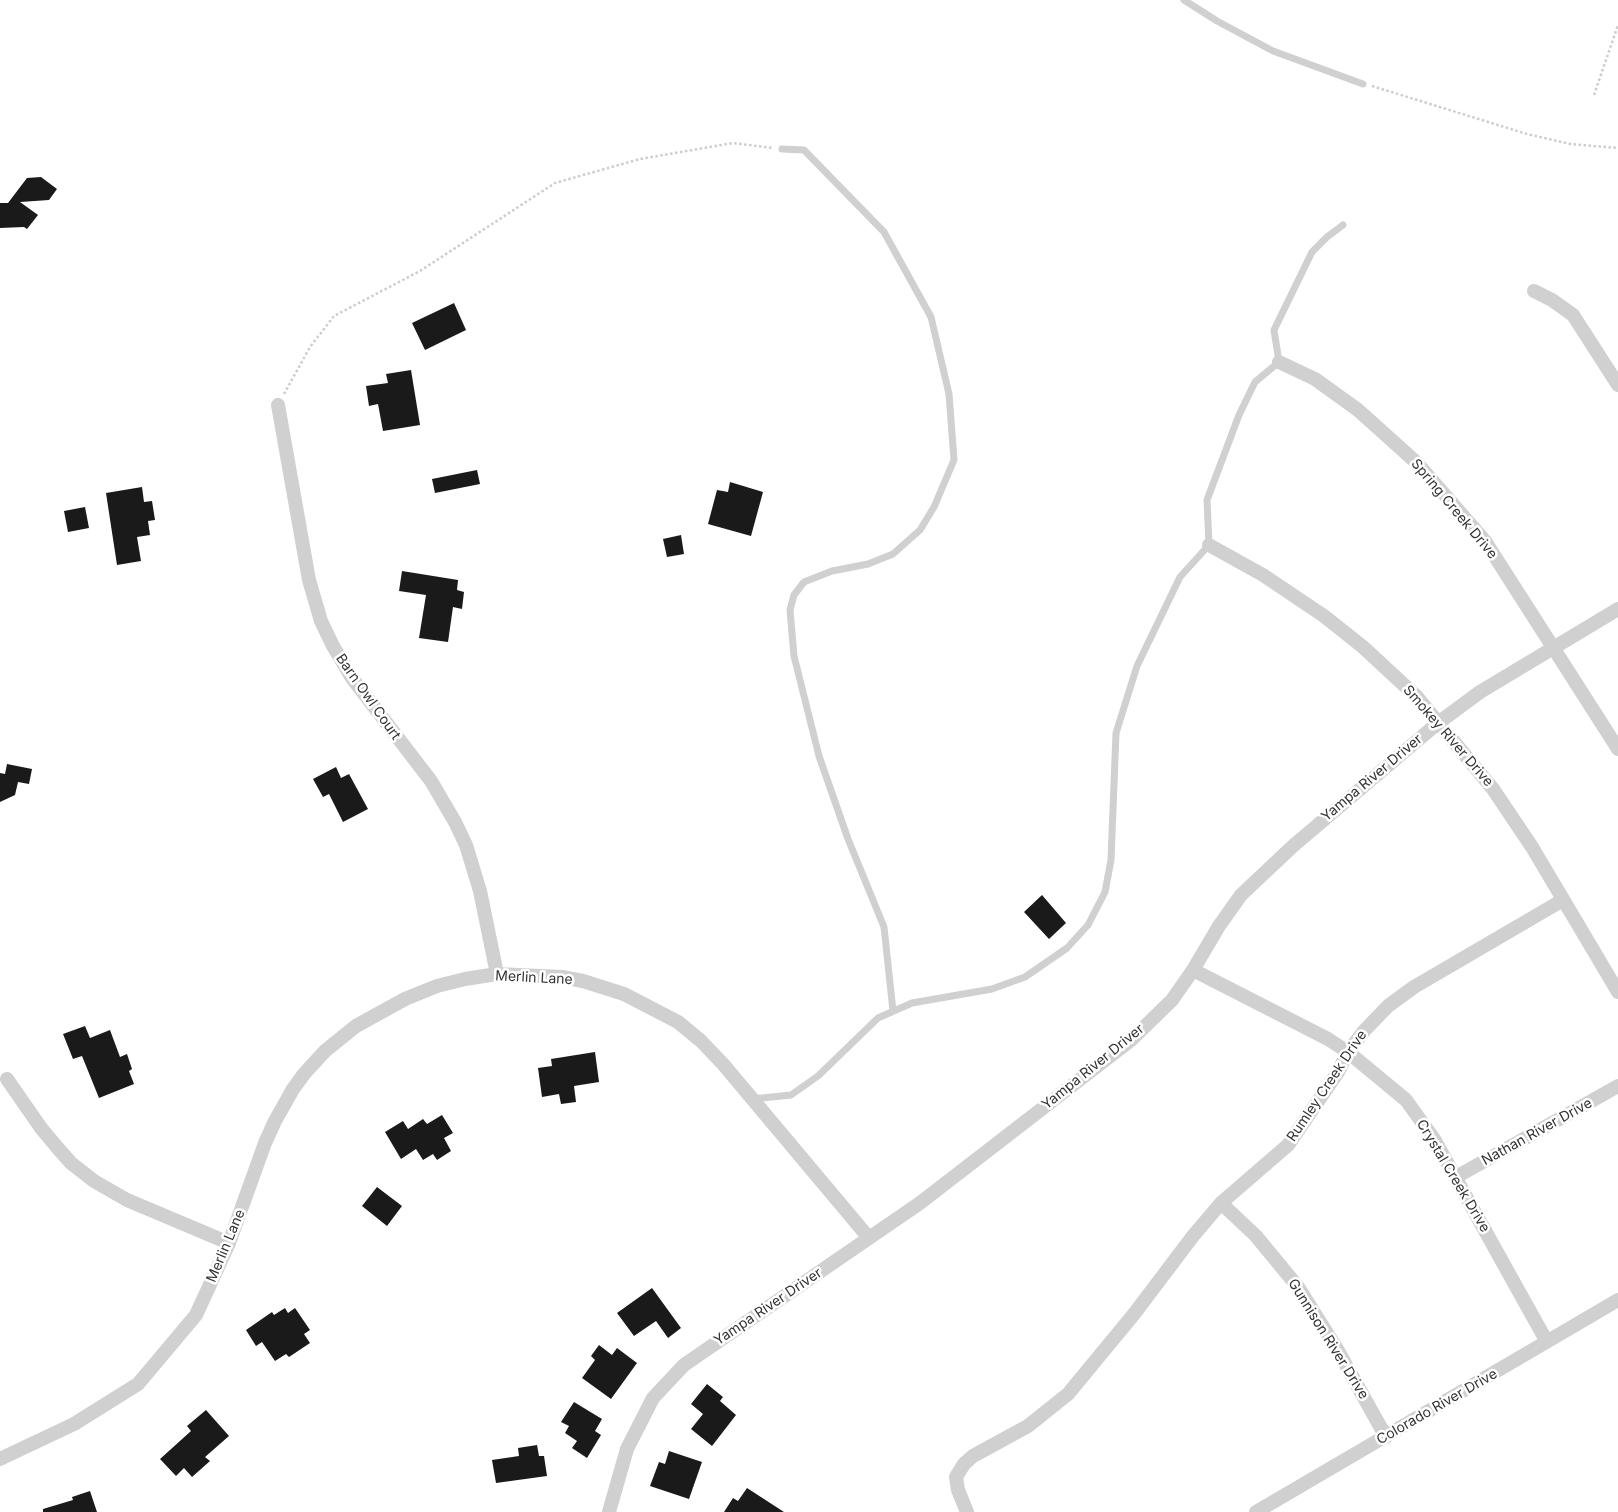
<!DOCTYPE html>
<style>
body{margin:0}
canvas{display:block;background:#fff}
</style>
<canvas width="1618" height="1512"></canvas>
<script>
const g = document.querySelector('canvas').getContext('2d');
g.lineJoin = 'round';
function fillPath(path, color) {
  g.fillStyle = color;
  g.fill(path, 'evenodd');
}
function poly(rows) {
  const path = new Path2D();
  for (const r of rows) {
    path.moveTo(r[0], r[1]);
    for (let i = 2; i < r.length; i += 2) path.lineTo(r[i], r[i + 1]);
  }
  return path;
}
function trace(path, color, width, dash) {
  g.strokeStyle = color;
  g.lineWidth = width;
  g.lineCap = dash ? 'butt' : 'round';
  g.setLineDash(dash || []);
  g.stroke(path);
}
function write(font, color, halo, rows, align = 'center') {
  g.font = font + ' Inter,sans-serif';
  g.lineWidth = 5;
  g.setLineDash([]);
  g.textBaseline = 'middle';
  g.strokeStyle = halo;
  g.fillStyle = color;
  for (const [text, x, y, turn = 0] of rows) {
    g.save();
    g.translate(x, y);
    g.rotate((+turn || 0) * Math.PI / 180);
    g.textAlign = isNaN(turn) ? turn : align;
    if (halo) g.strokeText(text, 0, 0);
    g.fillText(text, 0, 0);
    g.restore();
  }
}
fillPath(poly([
 [41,177,57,189,49,200,20,202,38,215,27,229,24,227,0,228,0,203,8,203,27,178],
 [454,303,466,330,425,350,412,323],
 [411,370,420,425,383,431,378,404,369,406,366,386,388,383,386,374],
 [477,470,480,484,435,493,432,479],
 [730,482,763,492,751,536,708,524,717,490,728,492],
 [142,487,144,502,152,501,155,520,148,521,150,535,137,537,141,561,117,565,106,493],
 [85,507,89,528,68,532,64,511],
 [681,535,684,554,667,557,663,539],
 [402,571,458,580,457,590,464,592,462,609,453,607,448,642,419,638,426,595,399,591],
 [7,764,32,769,29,784,18,782,15,795,0,802,0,773,5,774],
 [336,767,341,778,349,774,368,809,343,822,329,794,323,797,313,779],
 [1042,895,1066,923,1049,939,1024,912],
 [85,1026,90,1038,110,1030,120,1057,127,1054,132,1069,129,1071,134,1084,99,1098,82,1056,73,1059,63,1034],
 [595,1052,599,1082,574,1086,576,1102,561,1104,559,1094,542,1097,538,1068,552,1066,551,1059],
 [442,1115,453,1133,444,1138,451,1151,437,1160,433,1154,423,1160,416,1149,401,1159,385,1132,403,1121,408,1129,423,1119,427,1124],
 [377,1187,402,1206,387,1226,362,1206],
 [652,1288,681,1328,668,1338,656,1321,634,1336,617,1313],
 [285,1308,288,1313,295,1308,310,1330,304,1334,310,1343,289,1357,286,1354,275,1361,262,1342,256,1346,246,1330,272,1312,274,1315],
 [599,1345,612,1355,617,1348,637,1363,611,1399,582,1378,595,1360,591,1356],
 [707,1384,723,1397,720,1401,736,1415,712,1446,691,1429,703,1414,691,1404],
 [574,1402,602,1419,595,1431,601,1435,587,1458,572,1448,577,1441,565,1433,569,1426,561,1422],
 [206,1410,229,1436,205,1457,210,1461,192,1477,184,1468,176,1476,160,1459,191,1431,187,1426],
 [537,1445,539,1456,544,1456,547,1476,496,1483,492,1460,519,1456,518,1448],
 [669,1451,702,1462,689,1499,650,1486,659,1462,665,1464],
 [747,1488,784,1512,724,1512,733,1498,738,1501],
 [90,1491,97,1512,43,1512,43,1509,73,1500,72,1497]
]), '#1a1a1a');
trace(poly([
 [1372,86,1527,134,1570,144,1618,148],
 [1594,95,1618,25],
 [284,394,310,347,334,316,420,271,555,183,640,159,733,143,773,148]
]), '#cdcdcd', 2.5, [2.5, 2.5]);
trace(poly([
 [1184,0,1217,21,1273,51,1363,84],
 [782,149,804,150,884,232,931,317,949,394,954,460,934,507,920,530,893,554,868,564,832,571,804,582,794,595,790,610,794,656,819,756,848,839,884,927,893,1011],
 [752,1099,791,1095,818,1076,878,1018,912,1003,992,989,1025,977,1067,948,1088,925,1105,892,1111,860,1116,733,1137,666,1180,577,1209,545,1207,500,1239,415,1255,382,1279,362,1274,330,1312,252,1327,237,1343,225]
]), '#d0d0d0', 7);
trace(poly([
 [1534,291,1552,300,1573,315,1618,385],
 [1279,362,1315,379,1358,410,1417,463,1485,541,1618,749],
 [278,405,309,580,321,621,333,646,352,678,431,781,455,822,466,845,480,891,497,974],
 [1209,545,1263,575,1324,616,1363,647,1417,697,1493,789,1532,847,1618,992],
 [1193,970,1328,1039,1348,1052,1406,1100,1434,1139,1547,1342],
 [7,1079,41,1128,56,1146,71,1163,94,1181,127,1200,229,1243],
 [1456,1177,1618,1086],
 [1221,1203,1256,1236,1298,1287,1337,1349,1386,1437],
 [0,1459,74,1424,138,1384,196,1315,229,1243,265,1143,275,1121,293,1089,304,1074,325,1051,356,1026,405,999,437,986,465,979,497,974,562,977,583,981,624,994,678,1022,701,1041,723,1064,869,1238],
 [609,1512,627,1449,653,1398,684,1365,920,1203,1131,1040,1172,1000,1193,970,1219,926,1241,895,1293,846,1438,723,1480,692,1618,609],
 [967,1512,958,1490,956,1477,964,1464,973,1456,1028,1426,1068,1394,1134,1314,1193,1236,1221,1203,1288,1145,1338,1072,1348,1052,1364,1031,1388,1006,1414,987,1563,900],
 [1256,1512,1618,1300]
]), '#d0d0d0', 14);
write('14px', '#333', '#fff', [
 ["Spring Creek Drive",1454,509,50],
 ["Barn Owl Court",368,697,55],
 ["Smokey River Drive",1448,736,49],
 ["Yampa River Driver",1372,778,-40],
 ["Merlin Lane",534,978,3],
 ["Yampa River Driver",1093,1067,-39],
 ["Rumley Creek Drive",1327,1086,-56],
 ["Nathan River Drive",1537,1132,-29],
 ["Crystal Creek Drive",1453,1176,59],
 ["Merlin Lane",226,1246,-67],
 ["Yampa River Driver",768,1307,-34],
 ["Gunnison River Drive",1328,1339,58],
 ["Colorado River Drive",1437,1407,-30]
]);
</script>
